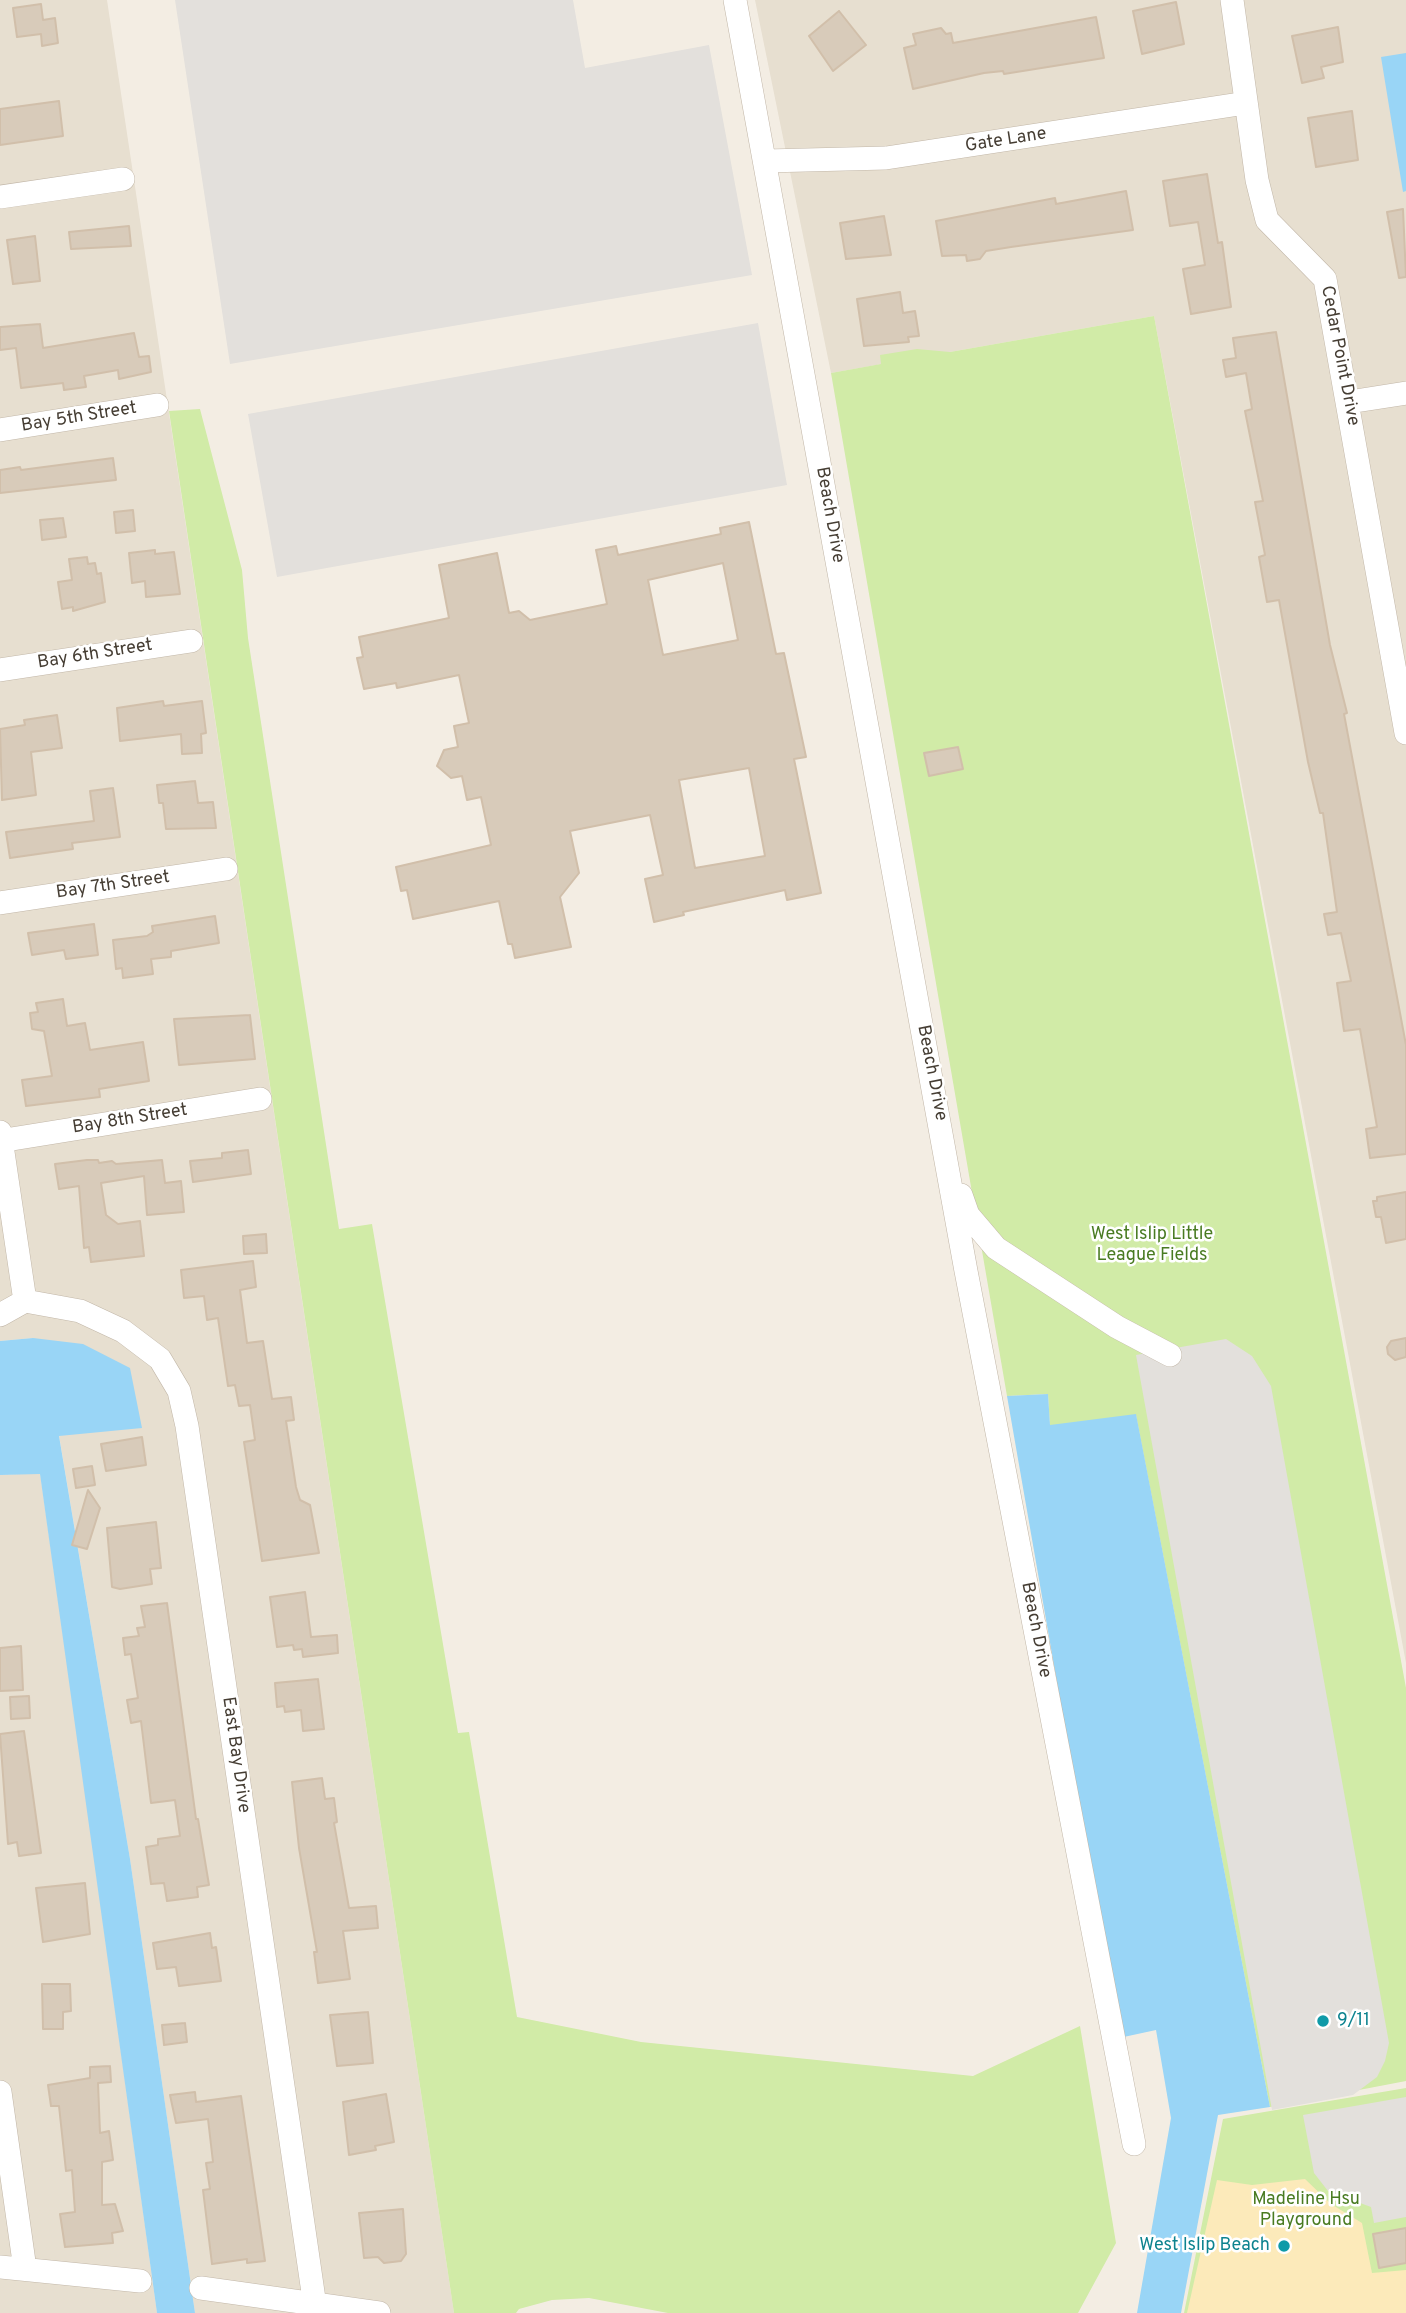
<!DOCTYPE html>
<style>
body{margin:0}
canvas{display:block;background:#f3ede3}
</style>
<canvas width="1406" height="2313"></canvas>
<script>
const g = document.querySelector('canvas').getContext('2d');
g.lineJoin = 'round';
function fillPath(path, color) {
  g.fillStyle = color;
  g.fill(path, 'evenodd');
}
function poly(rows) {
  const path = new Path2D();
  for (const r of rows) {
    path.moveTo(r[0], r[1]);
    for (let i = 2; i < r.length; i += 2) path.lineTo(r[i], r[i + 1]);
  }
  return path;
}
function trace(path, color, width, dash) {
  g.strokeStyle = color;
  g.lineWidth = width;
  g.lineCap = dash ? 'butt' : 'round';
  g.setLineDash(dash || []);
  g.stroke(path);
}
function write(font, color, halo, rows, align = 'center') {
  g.font = font + ' Overpass,sans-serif';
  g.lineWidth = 5;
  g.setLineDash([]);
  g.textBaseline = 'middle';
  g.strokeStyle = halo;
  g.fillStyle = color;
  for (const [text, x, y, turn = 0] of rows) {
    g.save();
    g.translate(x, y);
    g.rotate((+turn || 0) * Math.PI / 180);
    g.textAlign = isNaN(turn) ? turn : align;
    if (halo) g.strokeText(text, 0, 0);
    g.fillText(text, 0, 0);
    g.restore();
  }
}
fillPath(poly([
 [0,0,107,0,454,2313,195,2313,130,1859,59,1435,33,1338,0,1341],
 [755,0,1406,0,1406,1663,1154,316,831,373],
 [40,1473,82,1769,157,2313,0,2313,0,1475]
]), '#e7dfd0');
fillPath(poly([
 [1154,316,1406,1688,1406,2081,1270,2107,1136,1415,1050,1426,1048,1394,1007,1396,831,373,881,364,880,355,917,349,950,352],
 [200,409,242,570,248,638,339,1229,372,1224,458,1733,469,1732,517,2017,641,2042,973,2076,1080,2026,1116,2243,1078,2313,668,2313,589,2298,552,2300,519,2309,516,2313,454,2313,169,411],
 [1406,2088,1406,2313,1184,2313,1223,2119]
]), '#d1eba7');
fillPath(poly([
 [1305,2179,1331,2204,1362,2223,1372,2273,1406,2270,1406,2313,1187,2313,1217,2180,1252,2185]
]), '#fceaba');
fillPath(poly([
 [175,0,573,0,585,68,709,45,752,275,230,364],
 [758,323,787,485,277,577,248,414],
 [1226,1339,1252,1356,1271,1386,1389,2043,1385,2061,1377,2077,1353,2095,1272,2110,1136,1355],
 [1406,2097,1406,2217,1374,2223,1371,2207,1328,2191,1314,2173,1303,2115]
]), '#e3e0dc');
fillPath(poly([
 [1406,53,1406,191,1403,192,1381,57],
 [33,1338,83,1344,130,1368,142,1428,59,1436,130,1859,195,2313,157,2313,40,1474,0,1475,0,1341],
 [1048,1394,1050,1425,1136,1414,1270,2107,1218,2115,1181,2313,1137,2313,1171,2118,1156,2030,1119,2038,1007,1396]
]), '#99d5f6');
const building = poly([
 [1176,2,1184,44,1142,54,1133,11,1176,2],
 [41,4,43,20,55,18,58,43,42,46,41,34,17,37,13,8,41,4],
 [839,11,866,45,833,71,809,36,839,11],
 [1096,17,1104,58,1004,74,1003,71,984,73,913,89,904,48,916,45,913,34,941,28,946,34,951,33,953,43,1096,17],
 [1338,27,1343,62,1321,67,1324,78,1302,83,1292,36,1338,27],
 [59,101,63,136,0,145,0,109,59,101],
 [1352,111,1358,160,1316,167,1308,118,1352,111],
 [1207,174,1218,243,1222,242,1231,307,1191,314,1183,269,1205,265,1198,222,1170,226,1163,181,1207,174],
 [1126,191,1133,230,1011,247,986,251,980,259,967,261,966,255,942,256,936,221,1055,198,1056,204,1126,191],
 [1403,209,1406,277,1399,278,1387,212,1403,209],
 [884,216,891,255,846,259,840,223,884,216],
 [129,226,131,246,71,249,69,232,129,226],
 [35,236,40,281,13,284,7,240,35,236],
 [900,292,903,313,915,311,919,336,908,337,909,342,864,346,857,299,900,292],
 [40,324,43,348,134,333,139,357,149,356,151,372,119,379,118,370,84,376,86,387,64,390,63,383,21,388,16,348,0,350,0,327,40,324],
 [1276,332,1330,645,1347,713,1344,714,1406,1045,1406,1154,1370,1158,1366,1129,1377,1127,1360,1029,1344,1031,1337,983,1351,981,1341,933,1328,935,1324,914,1337,912,1323,813,1320,813,1308,762,1279,600,1267,602,1259,557,1265,555,1255,502,1263,501,1245,411,1252,409,1246,373,1226,377,1223,360,1236,358,1233,338,1276,332],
 [113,458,116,480,0,493,0,470,20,467,21,470,113,458],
 [133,510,135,531,116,533,114,512,133,510],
 [63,518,66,537,42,540,40,520,63,518],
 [749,522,776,654,784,653,806,757,794,759,821,893,787,900,785,890,683,912,684,915,654,922,645,879,663,875,650,815,570,831,579,873,560,897,571,947,515,958,512,944,508,944,499,901,413,919,407,890,401,891,396,867,491,845,481,797,467,800,462,776,451,778,437,766,444,750,458,747,454,726,469,723,459,675,397,688,396,683,364,689,357,658,363,657,359,637,449,618,439,565,497,553,509,613,519,611,530,620,607,604,596,550,616,546,618,555,721,534,720,528,749,522],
 [723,563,738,640,663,655,648,580,723,563],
 [749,768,765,856,695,868,679,780,749,768],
 [155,550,155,554,174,552,180,594,146,597,145,581,132,583,129,553,155,550],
 [87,557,88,564,95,563,97,574,101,573,105,602,73,611,73,607,62,609,58,582,72,580,69,559,87,557],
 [163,701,164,706,202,701,206,733,201,734,202,753,182,754,181,734,120,741,117,708,163,701],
 [57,715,62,748,31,752,36,795,2,800,0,729,25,725,24,720,57,715],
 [958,747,963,769,929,776,924,753,958,747],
 [195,781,198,803,213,802,216,828,166,829,163,803,159,803,157,785,195,781],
 [113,788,120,837,72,843,73,849,10,858,6,832,94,821,90,791,113,788],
 [215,916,219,943,171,951,171,957,151,959,153,974,123,978,122,968,116,969,113,940,147,936,153,932,152,926,215,916],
 [94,924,98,955,66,959,64,950,32,955,28,933,94,924],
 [63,999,67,1026,85,1023,90,1050,143,1042,149,1081,99,1089,100,1097,26,1106,22,1080,52,1076,44,1031,32,1029,30,1013,38,1012,36,1003,63,999],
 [250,1015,255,1059,179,1065,174,1019,250,1015],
 [248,1150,251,1174,193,1182,190,1161,222,1158,222,1153,248,1150],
 [87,1160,98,1160,99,1163,112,1161,116,1164,162,1160,165,1183,181,1181,184,1212,147,1215,144,1176,101,1183,106,1215,118,1224,140,1221,144,1256,91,1262,89,1247,84,1248,79,1186,59,1189,55,1164,87,1160],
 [1406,1192,1406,1239,1386,1243,1381,1217,1376,1217,1373,1201,1377,1201,1377,1197,1406,1192],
 [266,1234,267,1253,244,1254,243,1236,266,1234],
 [253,1261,256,1287,240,1290,247,1343,263,1341,272,1399,291,1397,294,1420,286,1421,296,1487,300,1500,310,1505,319,1553,262,1561,244,1442,255,1440,250,1405,239,1406,235,1385,228,1386,218,1318,207,1320,204,1296,184,1298,181,1270,253,1261],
 [1406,1338,1406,1357,1395,1360,1388,1354,1387,1347,1391,1341,1406,1338],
 [142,1437,146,1465,106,1471,101,1444,142,1437],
 [92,1466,95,1485,76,1488,73,1469,92,1466],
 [88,1490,100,1508,87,1549,72,1545,88,1490],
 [156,1522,161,1568,150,1569,152,1584,120,1589,112,1587,107,1528,156,1522],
 [305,1592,311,1637,337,1635,338,1653,303,1657,302,1649,294,1650,293,1645,277,1647,270,1597,305,1592],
 [167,1603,196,1819,198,1819,209,1885,197,1887,198,1897,167,1901,164,1883,151,1884,146,1847,158,1845,158,1839,180,1836,175,1800,151,1803,141,1721,131,1723,127,1700,138,1698,131,1654,125,1655,123,1638,139,1636,137,1628,145,1627,141,1606,167,1603],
 [21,1646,23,1690,0,1691,0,1648,21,1646],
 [318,1679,324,1729,303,1731,301,1710,285,1712,284,1706,277,1707,275,1683,318,1679],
 [29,1696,30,1718,11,1719,10,1697,29,1696],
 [24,1731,41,1853,19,1856,17,1842,8,1844,0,1734,24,1731],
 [322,1778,325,1799,334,1798,337,1822,334,1823,349,1908,376,1906,378,1928,343,1931,350,1979,318,1983,314,1952,317,1952,299,1848,292,1782,322,1778],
 [85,1883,90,1934,43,1942,36,1888,85,1883],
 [210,1933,212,1948,216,1947,221,1981,179,1986,176,1967,157,1969,153,1943,210,1933],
 [42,1984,70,1984,71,2011,63,2012,63,2029,43,2029,42,1984],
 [368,2012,373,2063,337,2066,330,2015,368,2012],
 [185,2023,187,2042,164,2045,162,2025,185,2023],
 [110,2066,111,2082,98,2083,100,2133,109,2131,113,2160,102,2162,102,2205,115,2204,123,2231,112,2233,113,2243,65,2247,60,2214,75,2212,72,2170,66,2171,59,2106,51,2106,48,2085,90,2078,90,2067,110,2066],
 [195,2092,196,2102,241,2096,265,2261,247,2263,247,2259,212,2264,203,2190,210,2189,206,2163,213,2162,208,2119,176,2123,170,2095,195,2092],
 [386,2094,394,2142,375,2146,376,2150,349,2155,343,2102,386,2094],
 [403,2209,406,2254,401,2261,384,2263,378,2257,364,2258,359,2213,403,2209],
 [1406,2228,1406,2263,1379,2268,1373,2234,1406,2228]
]);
fillPath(building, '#d8cbba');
trace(building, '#d1bfaa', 2);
const street = poly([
 [735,0,966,1271,1134,2144],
 [1232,0,1257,180,1267,220,1325,279,1406,733],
 [766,161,886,158,1246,103],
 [0,197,123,179],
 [1349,402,1406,393],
 [0,430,157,405],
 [0,670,191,641],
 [0,903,226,869],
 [0,1132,25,1301],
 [0,1141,260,1099],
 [961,1195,968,1215,996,1248,1117,1327,1170,1355],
 [25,1301,80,1311,123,1331,160,1359,179,1391,187,1426,316,2313],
 [0,1315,25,1301],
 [0,2092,25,2269],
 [0,2267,140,2281],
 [201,2288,379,2313]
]);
trace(street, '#c2b7a8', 24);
trace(street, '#fff', 23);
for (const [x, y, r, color] of [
 [1323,2021,7,"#0f9aa8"],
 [1284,2246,7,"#0f9aa8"]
]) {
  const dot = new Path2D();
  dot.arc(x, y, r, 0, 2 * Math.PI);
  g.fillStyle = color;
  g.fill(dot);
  trace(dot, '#fff', 2.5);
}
write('18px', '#453d33', '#fff', [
 ["Gate Lane",1006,141,-9],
 ["Cedar Point Drive",1339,356,79],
 ["Bay 5th Street",79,418,-9],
 ["Beach Drive",829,515,80],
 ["Bay 6th Street",95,655,-9],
 ["Bay 7th Street",113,886,-8],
 ["Beach Drive",931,1073,79],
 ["Bay 8th Street",130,1120,-9],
 ["Beach Drive",1035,1630,79],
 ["East Bay Drive",235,1755,82]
]);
write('18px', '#497b22', '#fff', [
 ["West Islip Little",1152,1235],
 ["League Fields",1152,1256],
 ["Madeline Hsu",1306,2200],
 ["Playground",1306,2221]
]);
write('18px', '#0d838f', '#fff', [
 ["9/11",1337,2021],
 ["West Islip Beach",1270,2246,"right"]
], 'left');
</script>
